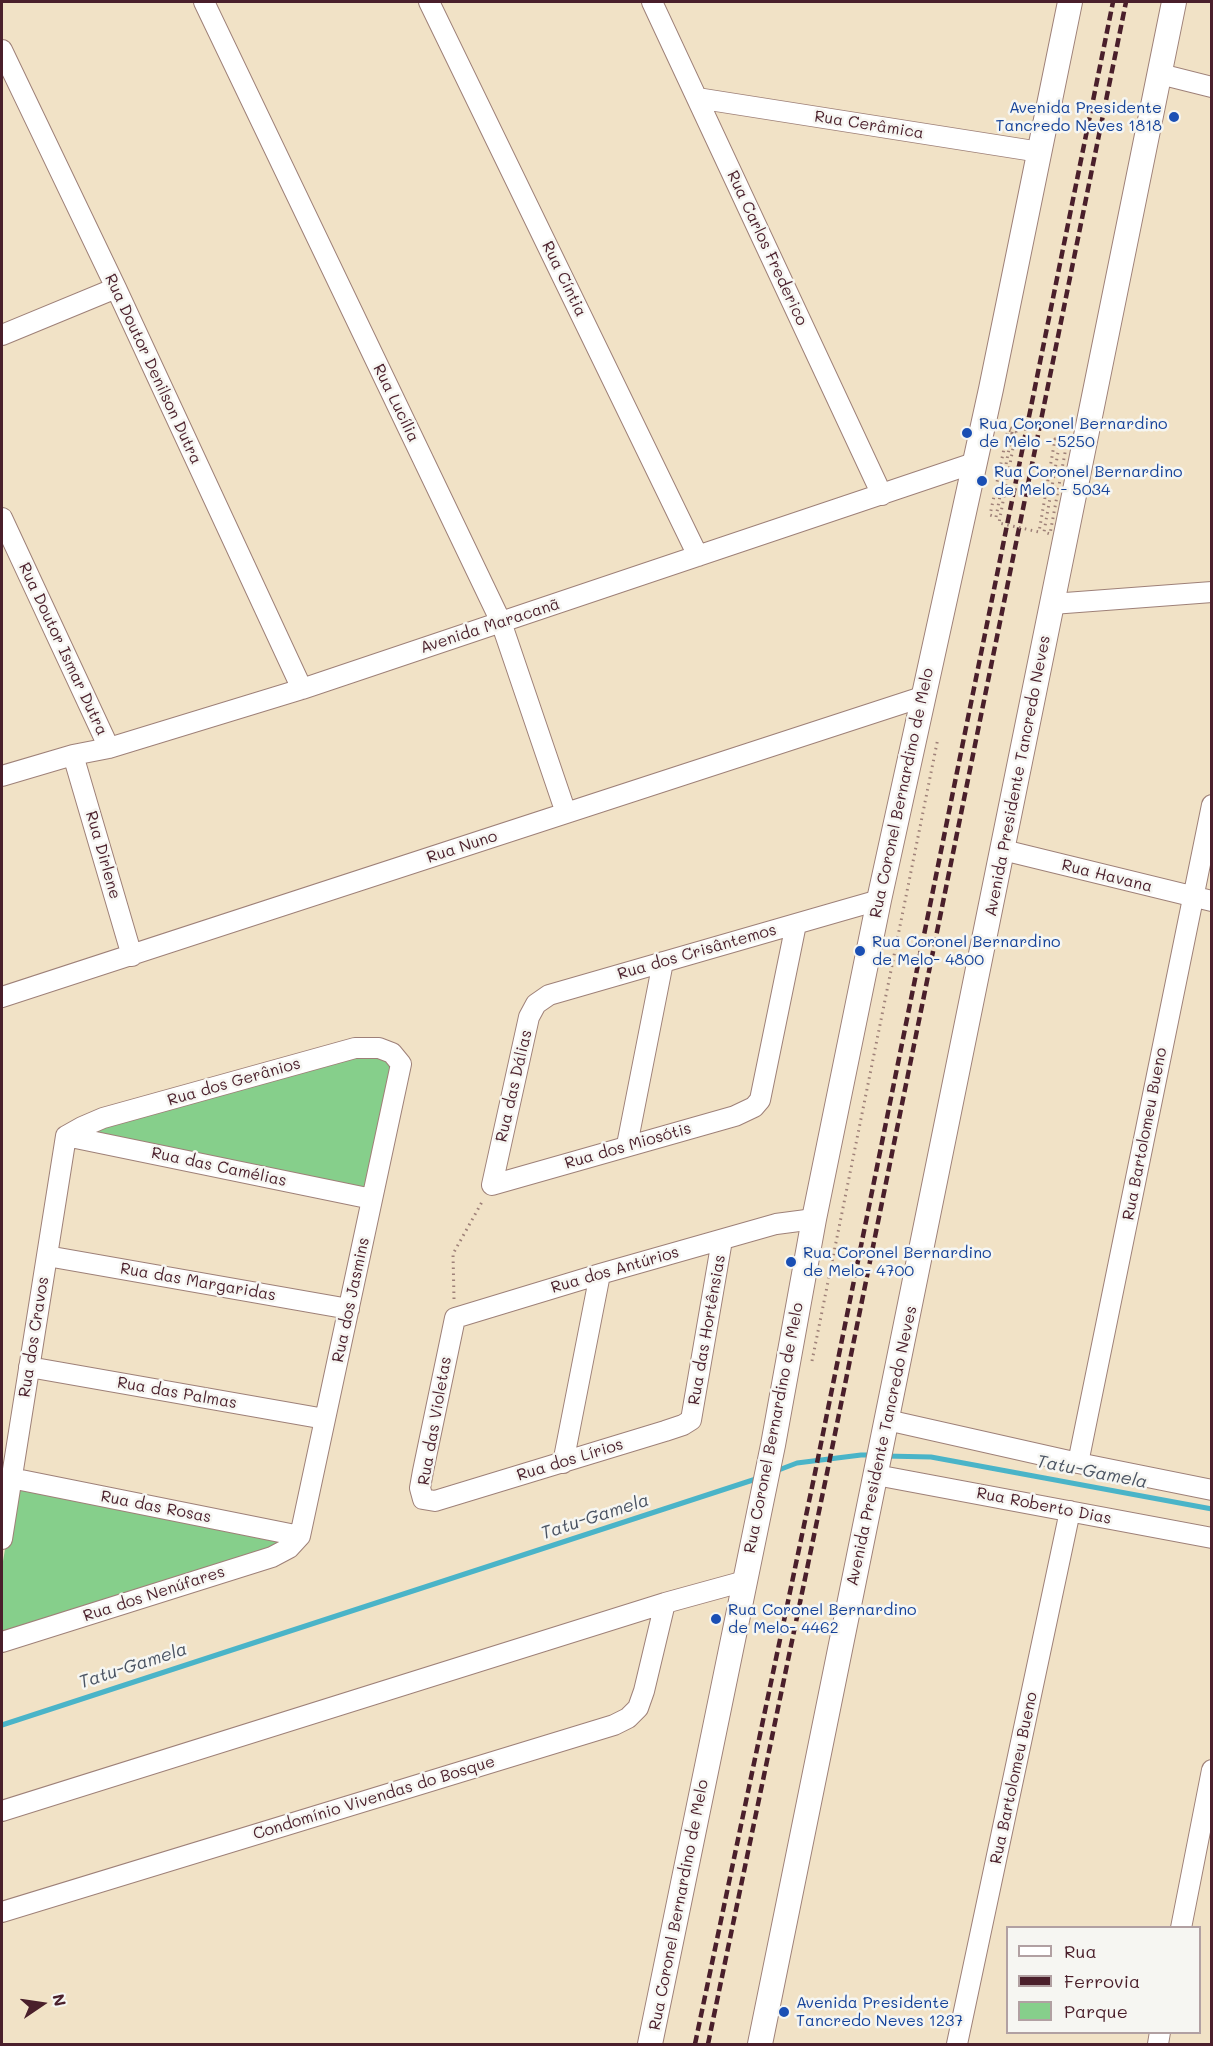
<!DOCTYPE html>
<meta charset="utf-8">
<style>
body{margin:0}
#map{position:relative;width:1213px;height:2046px;overflow:hidden;background:#f1e2c6;font-family:Mali,sans-serif}
canvas{display:block}
.frame{position:absolute;inset:0;border:3px solid #4a1f2b;pointer-events:none}
.legend{position:absolute;left:1006px;top:1926px;width:195px;height:108px;box-sizing:border-box;background:#f6f6f2;border:2px solid #b1a0a2;margin:0;padding:8px 10px;list-style:none;font-size:18px;color:#4a1f2b}
.legend li{display:flex;align-items:center;gap:12px;height:30px}
.legend b{width:30px;border:2px solid #b1a0a2}
.north{position:absolute;left:12px;top:1974px;width:60px;height:60px;-webkit-text-stroke:4px #f6f6f2;paint-order:stroke;rotate:77deg;font-size:16px;font-weight:700;line-height:24px;text-align:center;color:#4a1f2b}
.north::after{content:'';display:block;margin:auto;width:21px;height:27px;background:#4a1f2b;clip-path:polygon(50% 0,100% 100%,50% 72%,0 100%)}
</style>
<div id="map">
<canvas width="1213" height="2046"></canvas>
<div class="frame"></div>
<ul class="legend">
<li><b style="height:8px;background:#fff"></b>Rua</li>
<li><b style="height:8px;background:#4a1f2b"></b>Ferrovia</li>
<li><b style="height:16px;background:#86cf8b"></b>Parque</li>
</ul>
<div class="north">N</div>
</div>
<script>
const g = document.querySelector('canvas').getContext('2d');
g.lineJoin = 'round';
function fillPath(path, color) {
  g.fillStyle = color;
  g.fill(path, 'evenodd');
}
function poly(rows) {
  const path = new Path2D();
  for (const r of rows) {
    path.moveTo(r[0], r[1]);
    for (let i = 2; i < r.length; i += 2) path.lineTo(r[i], r[i + 1]);
  }
  return path;
}
function trace(path, color, width, dash) {
  g.strokeStyle = color;
  g.lineWidth = width;
  g.lineCap = dash ? 'butt' : 'round';
  g.setLineDash(dash || []);
  g.stroke(path);
}
function write(font, color, halo, rows, align = 'center') {
  g.font = font + ' Mali,sans-serif';
  g.lineWidth = 5;
  g.setLineDash([]);
  g.textBaseline = 'middle';
  g.strokeStyle = halo;
  g.fillStyle = color;
  for (const [text, x, y, turn = 0] of rows) {
    g.save();
    g.translate(x, y);
    g.rotate((+turn || 0) * Math.PI / 180);
    g.textAlign = isNaN(turn) ? turn : align;
    if (halo) g.strokeText(text, 0, 0);
    g.fillText(text, 0, 0);
    g.restore();
  }
}
fillPath(poly([
 [376,1053,401,1064,370,1194,74,1131,355,1054],
 [16,1485,293,1539,288,1545,2,1639,2,1567]
]), '#86cf8b');
trace(poly([
 [885,1456,931,1457,1212,1509],
 [776,1471,797,1463,861,1455,872,1455],
 [2,1725,759,1478]
]), '#4ab4c8', 5);
const minor = poly([
 [204,2,501,622,566,813],
 [429,2,698,556],
 [652,2,882,495],
 [2,50,116,288,302,689],
 [1160,74,1212,87],
 [697,98,1040,152],
 [2,335,116,288],
 [2,518,109,748],
 [1052,604,1212,592],
 [73,755,132,956],
 [2,776,73,755,109,748,302,689,974,463],
 [1003,850,1212,901],
 [796,924,760,1100,754,1107,735,1116,492,1185,529,1017,536,1004,549,995,844,910,879,900],
 [2,997,922,697],
 [66,1136,82,1127,103,1118,355,1048,379,1048,392,1053,401,1064,300,1536],
 [66,1136,372,1199],
 [627,1145,663,962],
 [722,1240,691,1420,683,1425,665,1431,435,1501,423,1499,420,1488,423,1471,455,1318,600,1274,776,1224,814,1219],
 [47,1256,349,1309],
 [29,1367,325,1419],
 [887,1420,1078,1463,1212,1490],
 [563,1463,600,1274],
 [1078,1463,1212,805],
 [876,1475,1212,1538],
 [11,1478,300,1536],
 [2,1539,66,1136],
 [2,1642,272,1557,289,1548,300,1536],
 [2,1811,665,1603,745,1581],
 [2,1912,614,1725,628,1718,638,1708,644,1691,665,1603],
 [1181,1928,1212,1770],
 [957,2044,1070,1511],
 [1158,2044,1160,2032]
]);
const major = poly([
 [650,2044,773,1445,814,1219,879,900,991,389,1070,2],
 [760,2044,1174,2]
]);
trace(minor, '#9e8078', 22);
trace(major, '#9e8078', 26);
trace(poly([
 [1005,425,1013,429,1012,433],
 [1060,441,1061,437,1066,438],
 [454,1299,453,1254,483,1200],
 [812,1361,938,738]
]), '#9e8078', 3, [1.5, 4.5]);
trace(minor, '#fff', 20);
trace(major, '#fff', 24);
trace(poly([
 [695,2044,815,1473,1113,2],
 [708,2044,827,1473,1126,2]
]), '#4a1f2b', 4.5, [9, 4.5]);
trace(poly([
 [1012,433,996,517,990,515,1008,430,1016,432,999,523,1039,532,1055,439,1067,442,1050,534,1044,532,1060,441]
]), '#9e8078', 3, [1.5, 4.5]);
for (const [x, y, r, color] of [
 [1174,117,6,"#1a4fb4"],
 [967,433,6,"#1a4fb4"],
 [982,481,6,"#1a4fb4"],
 [860,951,6,"#1a4fb4"],
 [791,1262,6,"#1a4fb4"],
 [716,1619,6,"#1a4fb4"],
 [784,2012,6,"#1a4fb4"]
]) {
  const dot = new Path2D();
  dot.arc(x, y, r, 0, 2 * Math.PI);
  g.fillStyle = color;
  g.fill(dot);
  trace(dot, '#f6f6f2', 2);
}
write('16px', '#164399', '#f6f6f2', [
 ["Avenida Presidente",1162,108,"right"],
 ["Tancredo Neves 1818",1162,126,"right"],
 ["Rua Coronel Bernardino",979,424],
 ["de Melo - 5250",979,442],
 ["Rua Coronel Bernardino",994,472],
 ["de Melo - 5034",994,490],
 ["Rua Coronel Bernardino",872,942],
 ["de Melo- 4800",872,960],
 ["Rua Coronel Bernardino",803,1253],
 ["de Melo- 4700",803,1271],
 ["Rua Coronel Bernardino",728,1610],
 ["de Melo- 4462",728,1628],
 ["Avenida Presidente",796,2003],
 ["Tancredo Neves 1237",796,2021]
], 'left');
write('16px', '#4a1f2b', '#f6f6f2', [
 ["Rua Cerâmica",869,125,9],
 ["Rua Carlos Frederico",767,248,65],
 ["Rua Cíntia",564,279,64],
 ["Rua Doutor Denilson Dutra",153,369,65],
 ["Rua Lucília",396,403,64],
 ["Avenida Maracanã",490,626,-18],
 ["Rua Doutor Ismar Dutra",63,649,65],
 ["Avenida Presidente Tancredo Neves",1018,776,-79],
 ["Rua Coronel Bernardino de Melo",902,793,-78],
 ["Rua Nuno",462,847,-18],
 ["Rua Dirlene",103,855,74],
 ["Rua Havana",1107,876,14],
 ["Rua dos Crisântemos",697,952,-16],
 ["Rua dos Gerânios",234,1082,-16],
 ["Rua das Dálias",514,1086,-77],
 ["Rua Bartolomeu Bueno",1145,1134,-79],
 ["Rua dos Miosótis",628,1146,-16],
 ["Rua das Camélias",219,1167,12],
 ["Rua dos Antúrios",615,1270,-16],
 ["Rua das Margaridas",198,1282,10],
 ["Rua dos Jasmins",351,1300,-78],
 ["Rua das Hortênsias",707,1330,-80],
 ["Rua dos Cravos",34,1337,-81],
 ["Rua das Palmas",177,1393,10],
 ["Rua das Violetas",435,1421,-80],
 ["Rua Coronel Bernardino de Melo",774,1428,-79],
 ["Avenida Presidente Tancredo Neves",882,1446,-78],
 ["Rua dos Lírios",570,1460,-17],
 ["Rua Roberto Dias",1044,1506,11],
 ["Rua das Rosas",156,1507,11],
 ["Rua dos Nenúfares",154,1594,-18],
 ["Rua Bartolomeu Bueno",1014,1778,-78],
 ["Condomínio Vivendas do Bosque",374,1798,-17],
 ["Rua Coronel Bernardino de Melo",679,1905,-79]
]);
write('italic 18px', '#4a5362', '#f6f6f2', [
 ["Tatu-Gamela",1092,1472,11],
 ["Tatu-Gamela",595,1517,-18],
 ["Tatu-Gamela",133,1666,-18]
]);
</script>
